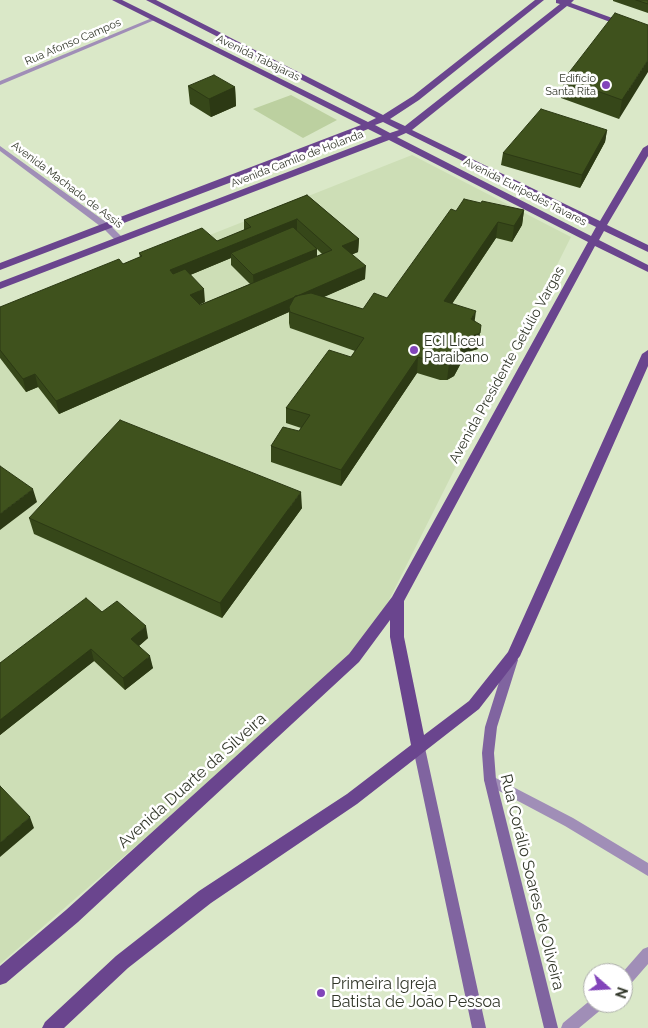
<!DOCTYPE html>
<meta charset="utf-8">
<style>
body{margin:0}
#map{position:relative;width:648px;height:1028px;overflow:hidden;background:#dae8c8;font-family:Raleway,sans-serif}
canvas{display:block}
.north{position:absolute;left:583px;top:963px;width:50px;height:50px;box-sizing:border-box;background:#fff;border:1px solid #adafaa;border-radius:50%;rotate:109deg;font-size:14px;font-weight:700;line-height:20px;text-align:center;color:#32372a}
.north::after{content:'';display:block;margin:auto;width:18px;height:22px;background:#8244ba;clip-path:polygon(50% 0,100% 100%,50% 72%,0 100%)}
</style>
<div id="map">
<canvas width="648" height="1028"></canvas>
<div class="north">N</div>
</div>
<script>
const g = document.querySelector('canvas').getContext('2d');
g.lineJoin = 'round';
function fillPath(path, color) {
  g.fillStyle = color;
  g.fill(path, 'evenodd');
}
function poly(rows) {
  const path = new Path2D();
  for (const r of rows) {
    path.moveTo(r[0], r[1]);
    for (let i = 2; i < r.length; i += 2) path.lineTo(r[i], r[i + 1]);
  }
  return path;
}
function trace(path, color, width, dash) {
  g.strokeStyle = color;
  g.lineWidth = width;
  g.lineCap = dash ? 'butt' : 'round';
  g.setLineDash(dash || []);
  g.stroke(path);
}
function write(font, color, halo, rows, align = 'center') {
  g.font = font + ' Raleway,sans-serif';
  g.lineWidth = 5;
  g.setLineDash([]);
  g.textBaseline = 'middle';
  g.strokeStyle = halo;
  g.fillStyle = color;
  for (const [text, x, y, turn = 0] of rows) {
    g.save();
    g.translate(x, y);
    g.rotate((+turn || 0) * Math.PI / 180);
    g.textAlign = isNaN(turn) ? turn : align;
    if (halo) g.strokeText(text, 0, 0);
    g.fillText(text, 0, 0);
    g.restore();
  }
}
fillPath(poly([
 [412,155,571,237,366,646,0,964,0,318]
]), '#cddeb6');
fillPath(poly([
 [291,95,337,120,303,138,253,109]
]), '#bcd0a0');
fillPath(poly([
 [490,775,573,818,648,863,648,876,565,826,486,784,484,780,486,776,490,775],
 [648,947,648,964,628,987,623,989,622,973,643,949,648,947],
 [593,998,593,1003,605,1003,603,1008,579,1028,561,1028,563,1023,593,998]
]), '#a08eb7');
fillPath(poly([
 [152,18,157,19,0,85,0,81,152,18],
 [0,146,110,225,123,238,123,242,117,242,104,229,0,151,0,146]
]), '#a08eb7');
fillPath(poly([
 [512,655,516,657,518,660,497,727,494,753,496,780,558,1028,544,1028,484,780,482,753,485,727,506,660,508,657,512,655],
 [419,743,423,744,425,748,486,1028,472,1028,413,748,415,744,419,743]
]), '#8064a0');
fillPath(poly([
 [112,0,122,0,368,122,376,118,146,0,156,0,383,115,413,96,535,0,544,0,419,100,390,119,405,126,560,4,556,3,556,0,574,0,571,3,648,31,648,36,567,6,412,130,600,221,643,148,648,145,648,156,607,225,648,245,648,252,604,231,599,240,648,265,648,272,595,246,404,601,404,637,424,735,469,701,508,652,642,354,648,350,648,366,520,656,479,709,357,804,211,903,128,968,64,1028,42,1028,45,1022,116,956,199,891,347,794,411,745,390,637,390,620,359,662,78,922,6,983,0,985,0,966,66,910,349,654,392,597,588,242,389,140,0,289,0,282,382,136,368,129,332,144,0,270,0,263,361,125,112,0],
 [383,122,399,130,390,133,375,125,383,122],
 [406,133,596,227,591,236,397,137,406,133]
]), '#6a458e');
fillPath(poly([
 [613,0,648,0,648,13,613,1],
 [648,25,619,119,561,98,564,79],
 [188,86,235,87,236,106,211,117,190,104],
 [607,130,605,142,580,188,501,165,503,153],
 [307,195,359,239,358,252,352,254,365,279,323,297,363,309,387,298,456,211,481,203,524,210,522,225,512,242,496,238,452,304,475,321,478,349,467,352,454,376,447,380,440,380,417,373,341,486,271,462,271,446,299,431,301,428,286,423,286,408,351,357,355,351,290,328,289,323,289,312,59,414,38,387,26,392,0,358,0,307,123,264,140,257,139,253,217,241,244,230,244,220],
 [317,249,322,254,317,256],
 [231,258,231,265,250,284,200,305,199,305,205,302,190,275],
 [302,508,222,618,34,534,29,518],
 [102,612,148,638,139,646,153,668,125,690,94,661,0,735,0,663]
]), '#364719');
fillPath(poly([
 [648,60,648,72,619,119,622,100],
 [235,87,236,106,211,117,209,99],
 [607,130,605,142,580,188,582,175],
 [524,210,522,225,512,242,514,226],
 [297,219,297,232,231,253,231,258,171,283,170,270],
 [498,222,496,238,443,317,444,301],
 [359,239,358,252,342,259,342,246],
 [317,249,317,261,254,288,253,275],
 [366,266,365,279,290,312,289,307,289,312,59,414,56,401],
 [204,289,205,302,191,308,190,295],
 [476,311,474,326,471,319],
 [480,333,478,349,467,352,454,376,447,380,449,364,469,337],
 [418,357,417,373,341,486,341,470],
 [35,374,38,387,26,392,23,379],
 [33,489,37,502,0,530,0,514],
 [301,492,302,508,222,618,220,603],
 [146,626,148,638,133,651,131,639],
 [91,649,94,661,0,735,0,720],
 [150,656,153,668,125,690,123,678],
 [30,817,34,828,0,857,0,843]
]), '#2c3914');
const building = poly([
 [636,0,648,0,648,4,636,0],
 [615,13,648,25,648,60,622,100,564,79,615,13],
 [214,75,235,87,209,99,188,86,214,75],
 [541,109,607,130,582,175,503,153,541,109],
 [307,195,359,239,342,246,366,266,56,401,35,374,23,379,0,350,0,307,119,259,123,264,142,256,139,253,202,228,217,241,251,227,244,220,307,195],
 [297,219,332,250,200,305,190,295,204,289,185,269,173,274,170,270,297,219],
 [464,199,481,203,482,201,524,210,514,226,498,222,444,301,476,311,471,319,481,325,480,333,469,337,456,360,449,364,442,365,418,357,341,470,271,446,283,427,299,431,310,415,286,408,329,350,351,357,364,338,290,312,289,307,295,296,311,293,363,309,374,293,387,298,451,209,456,211,464,199],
 [293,227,317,249,253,275,231,253,293,227],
 [120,420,301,492,220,603,29,518,120,420],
 [0,466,33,489,0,514,0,466],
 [86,598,102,612,117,601,146,626,131,639,150,656,123,678,91,649,0,720,0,663,86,598],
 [0,786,30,817,0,843,0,786]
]);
fillPath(building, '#3f521d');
trace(building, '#2c3914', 1);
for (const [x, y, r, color] of [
 [606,85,5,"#8244ba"],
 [414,350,5,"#8244ba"],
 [321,993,5,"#8244ba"]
]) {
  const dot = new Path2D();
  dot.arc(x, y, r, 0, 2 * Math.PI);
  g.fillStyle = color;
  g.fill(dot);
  trace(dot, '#fff', 2);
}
write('11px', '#32372a', '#fff', [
 ["Rua Afonso Campos",73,42,-23],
 ["Avenida Tabajaras",258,58,26],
 ["Avenida Camilo de Holanda",297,159,-21],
 ["Avenida Machado de Assis",67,185,37],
 ["Avenida Eurípedes Tavares",525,192,27]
]);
write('11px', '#32372a', '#fff', [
 ["Edifício",596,79],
 ["Santa Rita",596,92]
], 'right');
write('14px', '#32372a', '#fff', [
 ["ECI Liceu",424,342],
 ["Paraibano",424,358]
], 'left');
write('14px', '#32372a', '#fff', [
 ["Avenida Presidente Getúlio Vargas",507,365,-61]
]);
write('16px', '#32372a', '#fff', [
 ["Avenida Duarte da Silveira",192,781,-42],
 ["Rua Corálio Soares de Oliveira",532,882,76]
]);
write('16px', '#32372a', '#fff', [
 ["Primeira Igreja",331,984],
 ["Batista de João Pessoa",331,1002]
], 'left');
</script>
